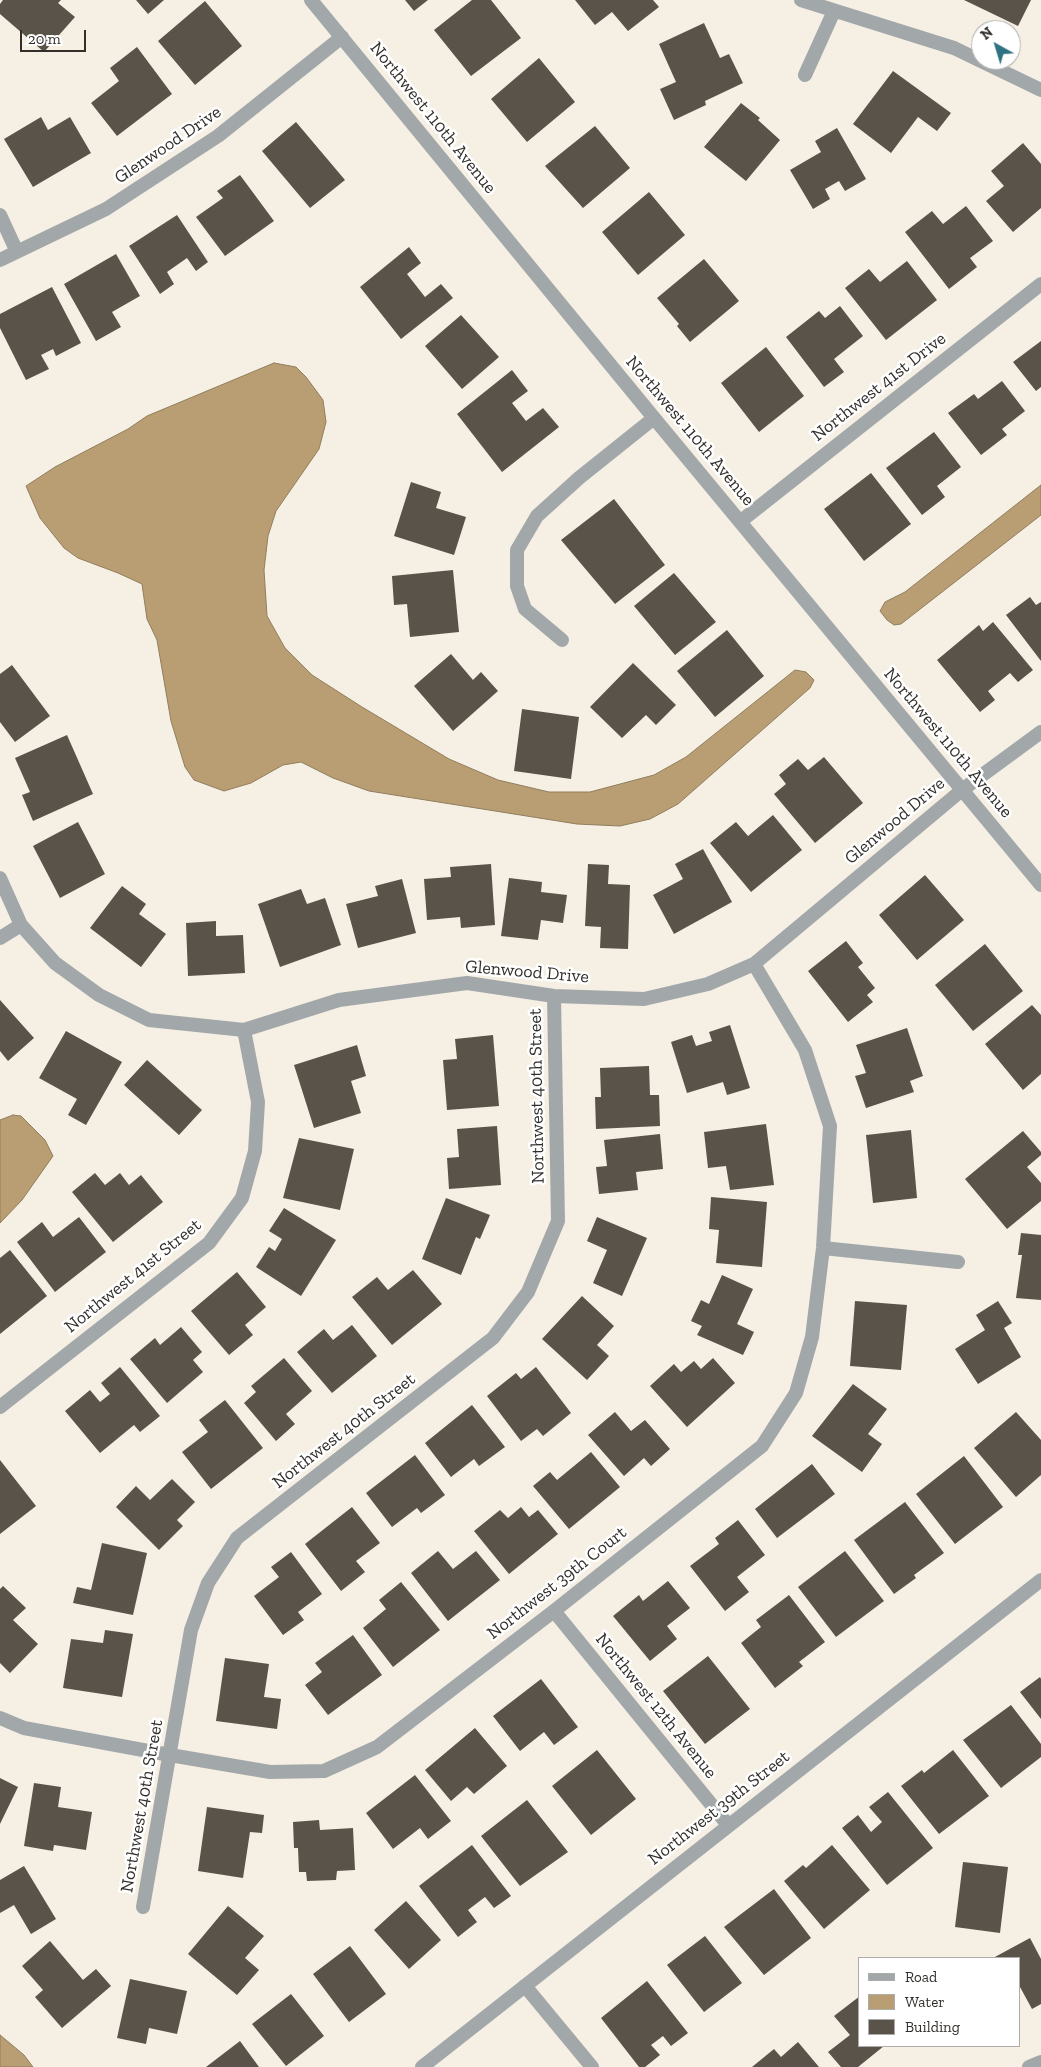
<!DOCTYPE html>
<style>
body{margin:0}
#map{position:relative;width:1041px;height:2067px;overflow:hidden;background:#f6efe4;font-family:"Zilla Slab",serif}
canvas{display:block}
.legend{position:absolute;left:858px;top:1957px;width:162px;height:90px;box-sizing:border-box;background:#fff;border:1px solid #adacaa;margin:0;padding:6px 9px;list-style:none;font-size:15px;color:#322f2b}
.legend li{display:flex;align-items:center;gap:10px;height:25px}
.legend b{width:25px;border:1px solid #adacaa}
.north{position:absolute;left:971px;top:20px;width:50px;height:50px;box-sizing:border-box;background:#fff;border:1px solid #adacaa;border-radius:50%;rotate:321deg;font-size:14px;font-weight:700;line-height:20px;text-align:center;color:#322f2b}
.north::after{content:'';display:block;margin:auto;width:18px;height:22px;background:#307284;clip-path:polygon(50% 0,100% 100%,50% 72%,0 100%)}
.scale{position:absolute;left:20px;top:30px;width:66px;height:22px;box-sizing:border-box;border:2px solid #322f2b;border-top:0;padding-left:6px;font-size:15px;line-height:18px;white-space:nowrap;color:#322f2b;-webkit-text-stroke:4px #fff;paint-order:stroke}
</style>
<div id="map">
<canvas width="1041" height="2067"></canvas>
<ul class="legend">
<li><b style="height:6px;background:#a2a8aa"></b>Road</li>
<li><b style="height:14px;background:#b99e73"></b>Water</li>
<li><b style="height:14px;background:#59534a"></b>Building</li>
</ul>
<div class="north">N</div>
<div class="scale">20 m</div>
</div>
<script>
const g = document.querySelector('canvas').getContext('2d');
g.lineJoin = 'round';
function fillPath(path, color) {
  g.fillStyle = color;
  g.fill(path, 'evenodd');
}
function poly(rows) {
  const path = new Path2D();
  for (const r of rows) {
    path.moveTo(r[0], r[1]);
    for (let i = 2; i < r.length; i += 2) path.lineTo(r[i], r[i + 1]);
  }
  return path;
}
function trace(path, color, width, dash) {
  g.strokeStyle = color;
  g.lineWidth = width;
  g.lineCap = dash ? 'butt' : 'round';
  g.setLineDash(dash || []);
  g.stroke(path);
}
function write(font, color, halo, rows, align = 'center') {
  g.font = font + ' "Zilla Slab",serif';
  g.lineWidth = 5;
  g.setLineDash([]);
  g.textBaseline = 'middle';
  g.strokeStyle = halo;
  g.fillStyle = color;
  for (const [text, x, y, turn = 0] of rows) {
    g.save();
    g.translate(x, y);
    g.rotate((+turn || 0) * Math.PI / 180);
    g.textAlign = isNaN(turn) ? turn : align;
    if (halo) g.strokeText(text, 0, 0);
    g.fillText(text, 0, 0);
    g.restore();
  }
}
const water = poly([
 [274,363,296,367,306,377,323,400,326,422,319,449,276,511,268,536,264,570,267,616,285,648,312,675,362,707,449,759,498,780,549,792,590,792,654,775,686,757,795,670,806,672,814,680,810,688,678,804,650,819,620,826,577,824,369,791,333,778,301,762,283,765,251,783,224,791,194,780,185,767,171,721,157,640,147,619,142,584,118,573,78,558,64,548,40,518,26,486,55,467,128,429,147,416,274,363],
 [1041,485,1041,515,901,624,894,625,887,620,880,611,885,602,905,592,1041,485],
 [13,1115,21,1116,45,1140,53,1156,22,1200,0,1223,0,1120,13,1115],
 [0,2035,24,2055,33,2067,0,2067,0,2035]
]);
fillPath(water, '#b99e73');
trace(water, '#907d5d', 1);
fillPath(poly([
 [3,0,61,0,58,3,75,17,44,52,0,14,0,4],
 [136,0,164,0,148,14],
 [405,0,428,0,414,11],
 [472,0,491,0,521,38,471,76,434,30],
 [575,0,653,0,659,7,628,31,612,12,595,25],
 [964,0,1031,0,1018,26],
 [205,1,242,46,195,85,158,41],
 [704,23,720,58,729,54,743,83,705,101,706,105,674,120,660,89,676,82,659,44],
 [137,47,172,94,117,136,91,103,119,81,110,68],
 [539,58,575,102,527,142,491,99],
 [893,71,951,113,937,131,918,117,891,153,853,124],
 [741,103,760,118,758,120,780,140,746,181,704,147],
 [41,117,48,130,70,117,91,153,33,187,4,139],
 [296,122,345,180,310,208,262,151],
 [595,126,630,168,583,208,545,166],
 [837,128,866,179,845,191,839,181,825,189,830,199,813,209,790,170,821,152,815,141],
 [1023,143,1041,164,1041,208,1013,232,986,201,1004,186,991,171],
 [240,175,274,221,225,256,196,217,223,198,217,191],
 [649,192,685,235,638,275,602,232],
 [966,206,993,241,970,258,977,267,949,289,905,232,932,211,943,224],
 [177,215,208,262,196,271,187,258,167,272,174,284,160,294,129,246],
 [409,247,421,263,407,274,425,297,441,284,453,298,401,339,360,287],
 [116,254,140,296,112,312,121,327,96,341,64,284],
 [704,259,739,301,690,342,677,326,679,324,657,298],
 [907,261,937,300,886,340,845,288,869,269,880,282],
 [52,287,81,343,56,356,53,349,41,355,49,369,26,380,0,328,0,314],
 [840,306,863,336,834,359,844,372,824,387,786,337,819,311,825,318],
 [461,315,499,357,462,389,425,346],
 [1041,341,1041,387,1036,391,1013,362],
 [766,347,804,396,759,432,721,383],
 [512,370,528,391,512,403,526,421,543,408,559,427,502,472,457,414],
 [1002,381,1025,411,1002,429,1007,435,981,455,948,413,974,394,978,399],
 [934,432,961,467,937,486,945,497,922,515,886,468],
 [871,473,911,524,864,561,824,509],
 [411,482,441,492,436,508,466,517,454,555,394,536],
 [614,499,665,565,615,604,561,540],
 [453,570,459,632,410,637,407,604,394,605,392,576],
 [674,573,716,622,675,655,634,606],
 [1030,597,1036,605,1041,602,1041,661,1006,615],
 [993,622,1033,670,1018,682,1010,673,988,691,995,700,980,712,937,660,979,625,983,631],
 [727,630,764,676,715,717,677,671],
 [451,654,473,680,481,672,498,691,453,731,414,686],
 [633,663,676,705,656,725,646,715,622,738,590,707],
 [12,665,50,716,15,742,0,722,0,674],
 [522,709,579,717,571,779,514,771],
 [67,735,93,794,33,821,22,795,30,792,15,758],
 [824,757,863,803,815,843,774,794,786,784,779,775,798,759,808,770],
 [773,815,802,850,751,892,710,843,736,822,748,836],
 [78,822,105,874,60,898,33,846],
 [703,849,732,902,674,934,653,895,683,879,675,864],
 [491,864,495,925,461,928,460,917,427,920,424,879,451,877,450,867],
 [588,864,609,865,608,884,630,885,628,949,600,948,601,927,585,926],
 [925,875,964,920,917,960,879,915],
 [509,878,542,882,541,892,567,895,563,923,541,920,538,940,501,936],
 [402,879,416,933,358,948,346,904,378,896,375,886],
 [122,886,146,904,139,914,166,934,141,967,90,928],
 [301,889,307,904,325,898,341,945,280,967,258,904],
 [216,921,216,936,243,935,245,973,188,976,186,923],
 [846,941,863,963,858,967,875,988,867,995,873,1002,848,1022,808,971],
 [985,944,1023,991,973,1031,935,985],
 [0,1000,34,1038,8,1061,0,1051],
 [1032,1005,1041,1015,1041,1074,1023,1090,985,1044],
 [730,1025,750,1088,727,1095,723,1082,687,1093,671,1042,692,1035,696,1046,712,1041,709,1032],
 [907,1028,923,1076,910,1081,914,1092,866,1108,855,1076,866,1073,856,1045],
 [66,1031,122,1062,86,1125,68,1115,77,1099,39,1078],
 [493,1035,499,1106,447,1110,443,1060,457,1059,455,1039],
 [357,1045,366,1076,351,1081,361,1113,314,1128,294,1065],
 [147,1060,202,1110,179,1135,124,1085],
 [649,1066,650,1095,659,1095,660,1126,596,1129,595,1097,601,1097,600,1068],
 [766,1124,774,1185,730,1190,726,1166,708,1168,704,1132],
 [497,1126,501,1185,449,1189,447,1158,459,1157,457,1129],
 [911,1130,917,1198,873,1203,866,1135],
 [1023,1131,1041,1152,1041,1155,1027,1167,1041,1183,1041,1201,1007,1229,965,1179],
 [660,1134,663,1169,636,1172,638,1190,599,1194,596,1167,607,1166,604,1140],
 [299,1138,354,1149,340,1210,283,1198],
 [95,1173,105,1185,120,1173,129,1185,141,1175,163,1202,113,1242,72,1192],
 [711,1197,767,1202,762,1267,716,1263,719,1230,709,1229],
 [446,1198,490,1215,480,1239,476,1237,461,1275,422,1259],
 [284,1208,336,1240,301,1296,256,1267,269,1247,275,1251,282,1239,269,1231],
 [79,1217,106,1252,55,1292,17,1242,42,1222,53,1237],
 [597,1217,647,1238,622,1296,593,1283,607,1250,587,1241],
 [1021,1233,1041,1235,1041,1300,1016,1298,1022,1255,1018,1255],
 [10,1250,47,1296,0,1334,0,1258],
 [413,1270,442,1304,392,1345,352,1297,377,1277,388,1290],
 [237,1272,266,1307,245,1325,253,1335,229,1355,191,1311],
 [722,1275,753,1289,737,1324,754,1332,743,1355,697,1335,702,1326,691,1321,701,1300,709,1304],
 [582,1296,614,1326,597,1345,609,1356,587,1380,542,1339],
 [855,1301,907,1305,901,1370,850,1366],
 [998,1301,1012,1323,1004,1328,1021,1357,978,1384,955,1349,985,1330,976,1315],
 [352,1325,377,1356,332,1393,297,1352,324,1329,333,1340],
 [181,1327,202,1352,193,1360,203,1372,167,1403,130,1359,155,1338,160,1345],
 [284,1358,312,1391,286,1414,295,1424,276,1441,244,1403,256,1392,251,1386],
 [713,1358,735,1383,687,1427,650,1386,674,1364,681,1372,694,1361,701,1369],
 [120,1367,160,1416,140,1432,134,1425,100,1453,65,1411,90,1390,100,1402,110,1394,101,1383],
 [536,1367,571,1413,543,1436,537,1429,521,1441,487,1396,516,1373,521,1379],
 [853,1384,887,1409,868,1434,882,1444,862,1472,812,1436],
 [225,1400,263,1448,211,1489,182,1452,208,1432,199,1420],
 [472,1405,505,1447,479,1466,474,1459,451,1477,425,1443],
 [615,1412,631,1431,645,1420,670,1449,651,1466,644,1458,624,1476,588,1435],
 [1016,1412,1041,1440,1041,1475,1016,1497,974,1448],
 [591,1452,620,1487,569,1529,533,1486,550,1472,557,1480],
 [415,1455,445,1495,421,1513,417,1508,392,1527,366,1493],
 [964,1456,1003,1507,955,1544,916,1494],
 [0,1460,36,1506,0,1534],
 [812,1464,835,1494,777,1538,755,1509],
 [172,1479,195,1502,177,1520,183,1526,159,1550,116,1507,136,1486,150,1500],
 [905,1502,944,1553,914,1575,916,1578,894,1594,854,1540],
 [352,1507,380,1543,356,1561,365,1572,341,1591,305,1544],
 [521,1507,529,1517,538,1510,558,1534,509,1574,474,1531,500,1510,508,1518],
 [738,1520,765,1555,737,1577,749,1592,725,1611,690,1566,719,1544,715,1538],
 [102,1543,147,1553,133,1615,73,1603,77,1587,91,1590],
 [438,1551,453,1569,476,1551,500,1580,448,1621,411,1573],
 [845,1551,884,1601,836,1637,798,1587],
 [291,1552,322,1594,298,1612,304,1620,283,1635,254,1596,279,1577,271,1567],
 [668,1581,690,1608,667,1626,677,1639,650,1661,613,1616,639,1595,643,1601],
 [401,1582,440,1630,393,1667,363,1628,386,1609,379,1600],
 [3,1586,26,1608,13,1620,38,1644,10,1673,0,1663,0,1589],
 [789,1595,825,1642,799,1662,803,1666,775,1688,741,1643,761,1627,756,1620],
 [105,1630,133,1634,122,1697,63,1688,71,1639,103,1643],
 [353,1635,382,1675,328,1715,305,1685,322,1672,315,1663],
 [708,1656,750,1709,705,1744,663,1691],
 [225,1658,269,1664,264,1697,281,1699,277,1729,216,1721],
 [1040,1677,1041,1679,1041,1719,1020,1692],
 [541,1679,578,1727,554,1745,544,1732,520,1751,493,1716],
 [1011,1705,1041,1744,1041,1757,1001,1788,963,1740],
 [475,1728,507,1766,474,1794,467,1787,451,1801,425,1770],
 [597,1750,636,1799,591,1835,552,1786],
 [953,1750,989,1796,939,1834,901,1786,922,1770,924,1773],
 [415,1775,451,1821,428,1839,420,1828,393,1849,366,1813],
 [0,1778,18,1787,0,1824],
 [34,1783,61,1787,58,1807,92,1812,86,1850,54,1845,53,1851,24,1846],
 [888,1792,933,1848,887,1885,842,1828,858,1815,871,1832,882,1822,869,1807],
 [527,1800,568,1852,520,1886,481,1836],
 [207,1807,264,1815,262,1833,250,1832,243,1878,198,1871],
 [319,1820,320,1830,353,1828,355,1870,337,1871,336,1880,307,1881,306,1872,299,1872,298,1848,294,1848,293,1822],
 [472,1845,511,1896,494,1908,485,1897,468,1910,477,1922,458,1937,419,1886],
 [832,1845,870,1890,824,1929,784,1881,803,1865,806,1868],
 [963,1862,1008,1867,1000,1933,955,1927],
 [24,1866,56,1919,31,1934,14,1905,0,1913,0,1880],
 [774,1889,811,1938,764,1975,724,1927],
 [406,1901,441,1940,409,1969,374,1930],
 [228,1906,264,1936,245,1958,259,1970,237,1995,188,1954],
 [705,1936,742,1983,704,2012,667,1965],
 [1030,1938,1041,1959,1041,2004,1032,2009,1020,1987,1020,1958,993,1958],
 [50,1941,83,1980,96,1969,111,1986,62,2028,35,1997,43,1990,22,1966],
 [350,1946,386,1994,349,2022,313,1974],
 [130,1979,187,1991,177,2034,149,2028,146,2044,117,2038],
 [647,1981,688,2033,671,2046,663,2036,651,2045,660,2055,645,2067,639,2067,601,2018],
 [291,1994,324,2036,286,2066,252,2024],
 [860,1996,860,2046,884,2046,858,2067,841,2067,828,2052,850,2035,834,2016],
 [240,2041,259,2067,206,2067],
 [798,2042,819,2067,752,2067,774,2049,781,2057]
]), '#59534a');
trace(poly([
 [801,0,954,48,1041,90],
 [805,75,834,11],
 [0,215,17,252],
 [0,260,106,209,218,136,342,37],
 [741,521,1041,284],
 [562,640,525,609,517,586,517,550,537,516,579,478,654,418],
 [0,878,21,925,55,963,99,995,149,1020,244,1030,339,1000,467,983,554,996,644,999,708,984,754,964,962,790,1041,732],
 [0,938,21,925],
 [823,1248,958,1262],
 [0,1407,209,1243,242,1198,255,1151,258,1102,244,1030],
 [554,1611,728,1825],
 [0,1718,24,1728,170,1755,270,1772,324,1771,377,1747,554,1611,762,1446,796,1393,812,1337,823,1248,830,1126,805,1050,754,964],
 [143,1907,191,1630,208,1583,237,1538,493,1338,528,1292,558,1221,554,996],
 [525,1986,592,2067],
 [1029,2067,1041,2062]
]), '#a2a8aa', 14);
trace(poly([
 [311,0,654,418,1041,885],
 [422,2067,1041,1580]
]), '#a2a8aa', 14);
write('18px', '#322f2b', '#fff', [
 ["Northwest 110th Avenue",433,118,51],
 ["Glenwood Drive",168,145,-34],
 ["Northwest 41st Drive",879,387,-38],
 ["Northwest 110th Avenue",690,431,50],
 ["Northwest 110th Avenue",948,743,50],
 ["Glenwood Drive",895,821,-40],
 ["Glenwood Drive",527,972,5],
 ["Northwest 40th Street",537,1096,-91],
 ["Northwest 41st Street",133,1276,-39],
 ["Northwest 40th Street",344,1431,-38],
 ["Northwest 39th Court",557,1583,-38],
 ["Northwest 12th Avenue",656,1706,51],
 ["Northwest 40th Street",142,1806,-80],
 ["Northwest 39th Street",719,1808,-38]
]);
</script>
